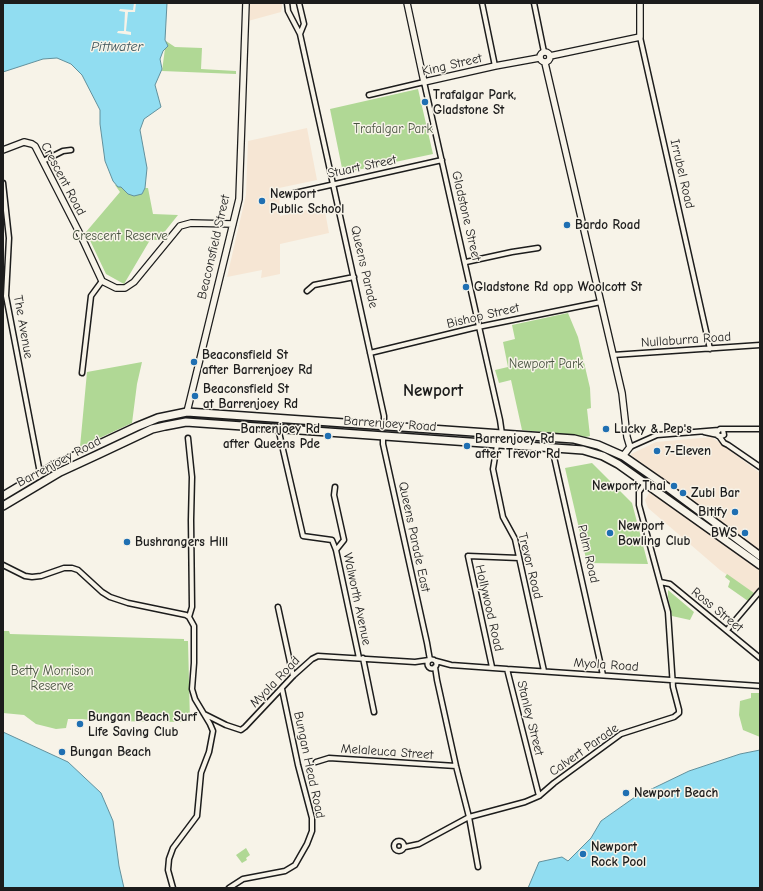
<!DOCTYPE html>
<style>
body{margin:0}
#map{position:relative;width:763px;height:891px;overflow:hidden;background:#f7f3e8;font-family:"Comic Neue",sans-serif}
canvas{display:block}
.frame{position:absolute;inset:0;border:4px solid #1c1c1c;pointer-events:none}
</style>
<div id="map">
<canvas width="763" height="891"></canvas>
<div class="frame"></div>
</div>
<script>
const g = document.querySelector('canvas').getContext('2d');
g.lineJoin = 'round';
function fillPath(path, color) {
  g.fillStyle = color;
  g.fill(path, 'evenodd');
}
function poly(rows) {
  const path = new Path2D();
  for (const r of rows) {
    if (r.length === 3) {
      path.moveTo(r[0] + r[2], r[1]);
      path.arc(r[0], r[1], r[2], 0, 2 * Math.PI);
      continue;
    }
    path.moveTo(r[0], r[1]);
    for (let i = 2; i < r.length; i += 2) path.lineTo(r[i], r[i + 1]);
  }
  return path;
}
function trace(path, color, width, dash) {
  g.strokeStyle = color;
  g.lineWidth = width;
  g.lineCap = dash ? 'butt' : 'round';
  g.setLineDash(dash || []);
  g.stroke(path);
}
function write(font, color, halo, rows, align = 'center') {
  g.font = font + ' "Comic Neue",sans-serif';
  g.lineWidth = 3;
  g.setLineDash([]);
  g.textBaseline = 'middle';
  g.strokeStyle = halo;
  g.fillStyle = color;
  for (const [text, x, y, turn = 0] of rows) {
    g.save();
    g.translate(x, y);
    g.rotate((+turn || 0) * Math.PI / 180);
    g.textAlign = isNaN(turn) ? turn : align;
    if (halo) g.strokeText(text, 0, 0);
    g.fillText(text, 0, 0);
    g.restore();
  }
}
fillPath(poly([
 [249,3,282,3,282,7,281,12,248,21],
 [307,128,317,180,279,188,280,216,324,206,329,233,280,244,280,274,261,278,262,270,227,277,246,195,248,141],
 [712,437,760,473,760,595,759,597,720,570,648,508,645,500,659,476,631,455,631,454,656,442]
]), '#f6e6d4');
fillPath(poly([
 [166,41,175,47,202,48,201,69,236,71,236,74,162,71],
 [418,89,433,154,343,173,330,109],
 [115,185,121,186,128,194,142,194,145,188,148,188,153,214,178,215,158,240,150,240,124,284,106,274,86,232,120,192],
 [568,313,578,337,590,388,591,408,587,409,590,436,586,437,571,435,522,430,511,380,499,383,495,370,508,367,503,342,515,339,512,325],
 [142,362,137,384,132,423,80,447,87,372],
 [592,463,632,503,648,564,587,563,565,468],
 [727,574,754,593,748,601,728,587,730,581,725,577],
 [668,590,694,612,690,620,672,616,668,597],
 [3,631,9,631,10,634,184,639,184,641,188,641,190,722,98,721,82,719,68,719,66,728,56,729,36,724,24,715,3,713],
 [751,693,760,693,760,737,743,730,739,715,740,701,751,698],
 [246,848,250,855,246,858,247,860,242,863,236,855]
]), '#b0d895');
const water = poly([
 [3,3,167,3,165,40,168,46,163,51,160,59,162,69,155,85,161,107,144,119,140,130,147,168,145,188,142,194,134,196,128,194,121,187,118,187,113,181,105,161,100,124,100,110,82,75,71,64,57,58,43,59,3,72,3,3],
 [3,732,68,762,101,793,113,821,119,866,124,888,3,888,3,732],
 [760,750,760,888,528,888,539,862,562,857,568,861,591,838,601,821,635,797,689,771,740,754,760,750]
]);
fillPath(water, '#91ddf1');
trace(water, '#62909c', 1);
fillPath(poly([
 [134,3,136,3,135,12,128,12,126,31,131,32,131,35,117,33,118,31,124,31,125,12,119,11,120,9,133,10]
]), '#f7f3e8');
const minor = poly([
 [287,3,288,11,300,34,384,416,384,426],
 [299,3,304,24,300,34],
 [482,3,495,66],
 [534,3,544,52],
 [640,37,710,349],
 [369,95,424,82,500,420,502,434],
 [43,161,63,151,71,150],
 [3,183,9,238,6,296,40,473],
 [286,195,442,160],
 [466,262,512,252,538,248],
 [307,291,314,285,354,277],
 [370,353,473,328,601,302],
 [613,355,760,345],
 [82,373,91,296,102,281],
 [278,428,303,536,332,540,336,550,359,658],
 [723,430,724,435,721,436,718,436,717,432,720,429,760,429],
 [704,432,718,435],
 [383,436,383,444,427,643,430,660],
 [719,436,724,443,728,445,760,467],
 [497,445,493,469,503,517,515,539,544,671],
 [630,447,657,435,719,430],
 [552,448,603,675],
 [335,487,334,495,344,540,336,550],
 [3,565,25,576,32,577,41,576,64,568,72,568,78,570,102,592,110,597,128,603,186,615,189,617],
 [660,582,670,584,760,658],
 [278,607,293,676],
 [727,630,760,591],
 [363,658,374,712],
 [432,664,4.5],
 [436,661,451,665,507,669,760,686],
 [435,667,437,680,456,766,469,817,478,867],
 [492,667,468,556,519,558],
 [507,669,539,796],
 [204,714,226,725,241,730,245,727,293,676,312,659,318,656,415,662,429,660],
 [316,762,329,758,456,766],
 [399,846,5],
 [405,847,419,844,469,817,525,802,539,796,554,783,621,734,674,717,679,713,679,710,673,687,668,612,639,505,639,492,645,483],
 [173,888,168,870,169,859,173,848,197,816,201,773,209,752,213,731,210,724,195,699,192,689,194,663,194,626,189,617,192,607,191,520,192,477,188,438],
 [229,888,243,879,285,871,295,865,307,844,312,831,312,818,298,765,282,689]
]);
const tertiary = poly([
 [407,3,424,82,495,66,539,58],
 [545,57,5],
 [550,56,640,37,640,3],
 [545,63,622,393,627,437,630,447,623,456],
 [3,150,24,142,32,144,35,146,82,238,102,281,116,288,125,288,134,282,180,226,191,223,233,224],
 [187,412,239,199,246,3]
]);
const primary = poly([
 [3,496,53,466,136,427,158,418,187,412,502,434,574,439,598,445,623,456,659,481,760,556],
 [3,506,60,472,99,454,152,429,165,426,186,422,583,450,603,456,618,464,760,565]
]);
trace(minor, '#1c1c1c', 7);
trace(tertiary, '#1c1c1c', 8);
trace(primary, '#1c1c1c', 10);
trace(minor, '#f7f3e8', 4);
trace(tertiary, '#f7f3e8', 5.5);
trace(primary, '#f7f3e8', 7);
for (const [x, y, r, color] of [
 [425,102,4,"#1f6fb2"],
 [262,201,4,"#1f6fb2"],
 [567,225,4,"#1f6fb2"],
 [466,287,4,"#1f6fb2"],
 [194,362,4,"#1f6fb2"],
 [195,396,4,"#1f6fb2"],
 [606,429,4,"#1f6fb2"],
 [328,436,4,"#1f6fb2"],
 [467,446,4,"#1f6fb2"],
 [657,451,4,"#1f6fb2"],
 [674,486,4,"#1f6fb2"],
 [683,493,4,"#1f6fb2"],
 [735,512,4,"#1f6fb2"],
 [610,533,4,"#1f6fb2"],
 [745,533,4,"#1f6fb2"],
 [127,542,4,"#1f6fb2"],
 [80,724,4,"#1f6fb2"],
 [62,752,4,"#1f6fb2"],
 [626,793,4,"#1f6fb2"],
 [583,854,4,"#1f6fb2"]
]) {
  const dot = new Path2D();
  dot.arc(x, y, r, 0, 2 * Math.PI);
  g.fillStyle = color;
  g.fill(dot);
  trace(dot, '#f7f3e8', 1.5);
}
write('13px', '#1c1c1c', '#f7f3e8', [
 ["King Street",452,65,-13],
 ["Stuart Street",362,167,-12],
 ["Irrubel Road",682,174,77],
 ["Crescent Road",63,179,62],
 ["Gladstone Street",466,216,77],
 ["Beaconsfield Street",214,247,-77],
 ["Queens Parade",364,267,77],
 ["Bishop Street",483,316,-13],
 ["The Avenue",23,327,80],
 ["Nullaburra Road",686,340,-4],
 ["Barrenjoey Road",390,424,4],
 ["Barrenjoey Road",59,462,-28],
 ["Queens Parade East",414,537,78],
 ["Palm Road",588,554,77],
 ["Trevor Road",530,566,76],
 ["Walworth Avenue",357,599,78],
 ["Hollywood Road",489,608,77],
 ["Ross Street",717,610,39],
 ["Myola Road",606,665,4],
 ["Myola Road",275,682,-46],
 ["Stanley Street",530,718,76],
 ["Calvert Parade",584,750,-35],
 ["Melaleuca Street",387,752,4],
 ["Bungan Head Road",309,765,78]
]);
write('bold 13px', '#1c1c1c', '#f7f3e8', [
 ["Trafalgar Park,",433,95],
 ["Gladstone St",433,110],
 ["Newport",270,194],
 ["Public School",270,209],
 ["Bardo Road",575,225],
 ["Gladstone Rd opp Woolcott St",474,287],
 ["Beaconsfield St",202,355],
 ["after Barrenjoey Rd",202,370],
 ["Beaconsfield St",203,389],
 ["at Barrenjoey Rd",203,404],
 ["Barrenjoey Rd",320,429,"right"],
 ["after Queens Pde",320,444,"right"],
 ["Lucky & Pep's",614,429],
 ["Barrenjoey Rd",475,439],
 ["after Trevor Rd",475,454],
 ["7-Eleven",665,451],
 ["Newport Thai",666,486,"right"],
 ["Zubi Bar",691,493],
 ["Bitify",727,512,"right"],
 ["Newport",618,526],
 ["Bowling Club",618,541],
 ["BWS",737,533,"right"],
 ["Bushrangers Hill",135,542],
 ["Bungan Beach Surf",88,717],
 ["Life Saving Club",88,732],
 ["Bungan Beach",70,752],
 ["Newport Beach",634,793],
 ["Newport",591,847],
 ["Rock Pool",591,862]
], 'left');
write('13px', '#485440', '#f7f3e8', [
 ["Trafalgar Park",393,129],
 ["Crescent Reserve",120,236],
 ["Newport Park",546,364],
 ["Betty Morrison",52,671],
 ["Reserve",52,686]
]);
write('italic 14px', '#3f565c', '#f7f3e8', [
 ["Pittwater",117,47]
]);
write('bold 17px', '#1c1c1c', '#f7f3e8', [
 ["Newport",433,391]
]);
</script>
